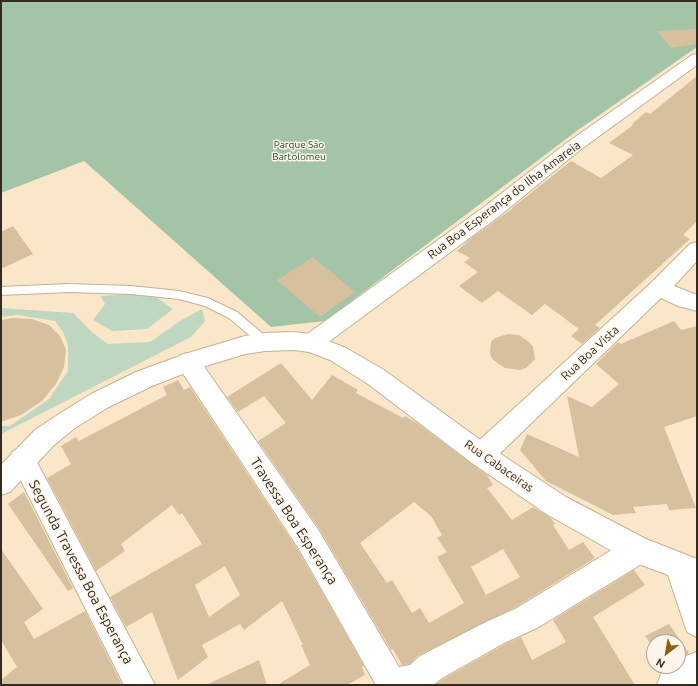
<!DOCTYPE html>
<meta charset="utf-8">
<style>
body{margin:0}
#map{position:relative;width:698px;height:686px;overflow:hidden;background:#fae7c9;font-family:Ubuntu,sans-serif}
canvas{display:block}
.frame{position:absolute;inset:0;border:2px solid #332b20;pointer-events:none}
.north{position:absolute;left:646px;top:634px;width:40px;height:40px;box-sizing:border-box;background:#fef6ea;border:1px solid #ada599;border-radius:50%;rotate:211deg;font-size:11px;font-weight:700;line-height:16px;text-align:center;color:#332b20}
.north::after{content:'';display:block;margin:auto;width:14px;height:18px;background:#925e10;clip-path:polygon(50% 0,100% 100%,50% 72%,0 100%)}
</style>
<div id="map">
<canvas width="698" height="686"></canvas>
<div class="frame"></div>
<div class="north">N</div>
</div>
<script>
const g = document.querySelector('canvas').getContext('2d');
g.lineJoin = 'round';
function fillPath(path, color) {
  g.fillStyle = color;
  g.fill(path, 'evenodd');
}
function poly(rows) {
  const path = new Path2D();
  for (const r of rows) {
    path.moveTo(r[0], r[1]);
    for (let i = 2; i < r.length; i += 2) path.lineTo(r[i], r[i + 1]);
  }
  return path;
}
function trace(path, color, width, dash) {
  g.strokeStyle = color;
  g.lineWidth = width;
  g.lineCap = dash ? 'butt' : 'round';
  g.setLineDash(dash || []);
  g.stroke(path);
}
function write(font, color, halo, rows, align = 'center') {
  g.font = font + ' Ubuntu,sans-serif';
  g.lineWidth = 3;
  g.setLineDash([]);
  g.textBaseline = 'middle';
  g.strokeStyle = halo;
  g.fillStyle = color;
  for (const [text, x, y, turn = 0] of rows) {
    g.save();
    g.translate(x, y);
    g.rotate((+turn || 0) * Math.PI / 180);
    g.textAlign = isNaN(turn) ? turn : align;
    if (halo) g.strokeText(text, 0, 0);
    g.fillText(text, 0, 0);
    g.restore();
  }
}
fillPath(poly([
 [133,294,153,295,173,309,147,329,112,331,93,320,105,304,101,296],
 [1,308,73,313,93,333,108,344,150,342,180,321,202,309,205,321,191,337,1,434,1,426,10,426,49,399,68,371,68,345,63,332,55,321,18,315,1,317]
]), '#bfd6c1');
fillPath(poly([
 [1,1,697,1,697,47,578,130,325,321,271,327,84,161,1,193]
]), '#a4c4a7');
fillPath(poly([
 [697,29,697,44,671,48,657,31],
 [697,76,697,221,683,235,690,239,595,325,600,328,582,344,571,336,579,329,545,304,532,315,498,291,482,303,459,286,478,272,464,262,470,258,457,251,470,239,513,208,512,208,571,161,601,178,633,155,609,143,633,125,632,124,646,112,650,114],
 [13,226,33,254,1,269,1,232],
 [313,257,355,292,320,317,277,280],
 [13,318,32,319,49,325,60,336,66,350,64,367,56,384,42,401,21,415,1,422,1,320],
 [674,321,681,330,697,326,697,416,664,427,696,508,669,510,667,504,633,507,636,513,613,515,546,481,520,450,527,434,579,457,567,396,592,407,619,384,596,364,618,342,621,344],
 [508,334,519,335,529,342,533,347,535,359,526,368,520,370,505,368,493,360,490,354,491,342,495,338],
 [281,363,312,400,332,375,358,390,356,393,403,418,405,416,417,423,487,475,493,485,487,488,512,520,533,507,551,518,555,524,553,525,569,550,583,542,595,558,516,607,419,655,409,664,402,665,393,649,391,650,320,530,258,441,286,423,264,396,238,412,227,397],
 [414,502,431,516,442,535,437,538,447,552,437,557,464,603,429,623,420,608,412,613,392,580,387,583,360,543],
 [503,549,520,577,486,595,471,567],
 [178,380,184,390,190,387,298,550,364,666,362,667,365,675,347,685,277,685,310,665,301,645,303,645,282,601,244,630,240,624,202,645,208,657,178,680,152,612,126,627,110,597,202,544,182,513,179,515,172,505,121,544,125,551,96,571,47,478,71,464,61,446,76,437,79,441,167,395,163,387],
 [225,566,240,595,209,617,195,585],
 [24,492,73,588,68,591,8,504],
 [1,549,43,609,24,622,34,639,85,611,122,685,1,685,1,680,17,667,1,640],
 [634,570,645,585,593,617,635,685,435,685,443,679,505,644,521,637,532,660,566,642,553,620],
 [669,624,689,653,678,660,678,642,654,642,654,649,645,636],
 [259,660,267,685,206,685]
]), '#d6c09d');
const service = poly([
 [69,284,131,286,179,291,208,298,237,312,269,339,271,342,269,345,265,347,261,345,229,318,205,306,179,299,131,294,69,292,1,295,1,287,69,284]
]);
const minor = poly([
 [697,54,697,65,580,150,498,217,319,349,311,352,303,349,300,343,303,337,484,207,568,142,692,55,697,54],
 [697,242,697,261,674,286,697,295,697,311,678,306,661,298,490,463,481,466,472,463,469,455,472,447,652,282,690,244,697,242],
 [188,353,196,355,319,531,399,667,410,665,420,656,484,623,517,608,628,540,638,536,648,540,652,550,648,560,537,628,504,643,442,678,433,685,376,685,299,549,180,369,177,362,180,355,188,353],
 [22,448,31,451,155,685,124,685,10,459,13,451,22,448],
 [697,652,697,685,657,685,661,674,673,666,678,666,678,662,686,656,697,652]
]);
const secondary = poly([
 [294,332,311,334,346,348,384,370,490,447,566,497,646,539,697,559,697,637,687,632,668,575,628,560,548,515,472,463,368,384,330,360,309,352,294,350,265,351,245,354,193,370,152,386,107,408,75,428,53,446,10,492,1,495,1,465,35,430,59,414,91,394,136,372,188,353,245,336,265,333,294,332]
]);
trace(service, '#c4b294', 2);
trace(minor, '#c4b294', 2);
trace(secondary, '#c4b294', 2);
fillPath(service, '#fff');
fillPath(minor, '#fff');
fillPath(secondary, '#fff');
write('10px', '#1b4b24', '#fef6ea', [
 ["Parque São",299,145],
 ["Bartolomeu",299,157]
]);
write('12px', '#332b20', '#fef6ea', [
 ["Rua Boa Esperança do Ilha Amareia",504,200,-37],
 ["Rua Boa Vista",590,353,-43],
 ["Rua Cabaceiras",499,466,35]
]);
write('14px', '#332b20', '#fef6ea', [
 ["Travessa Boa Esperança",294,521,57],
 ["Segunda Travessa Boa Esperança",81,572,62]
]);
</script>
